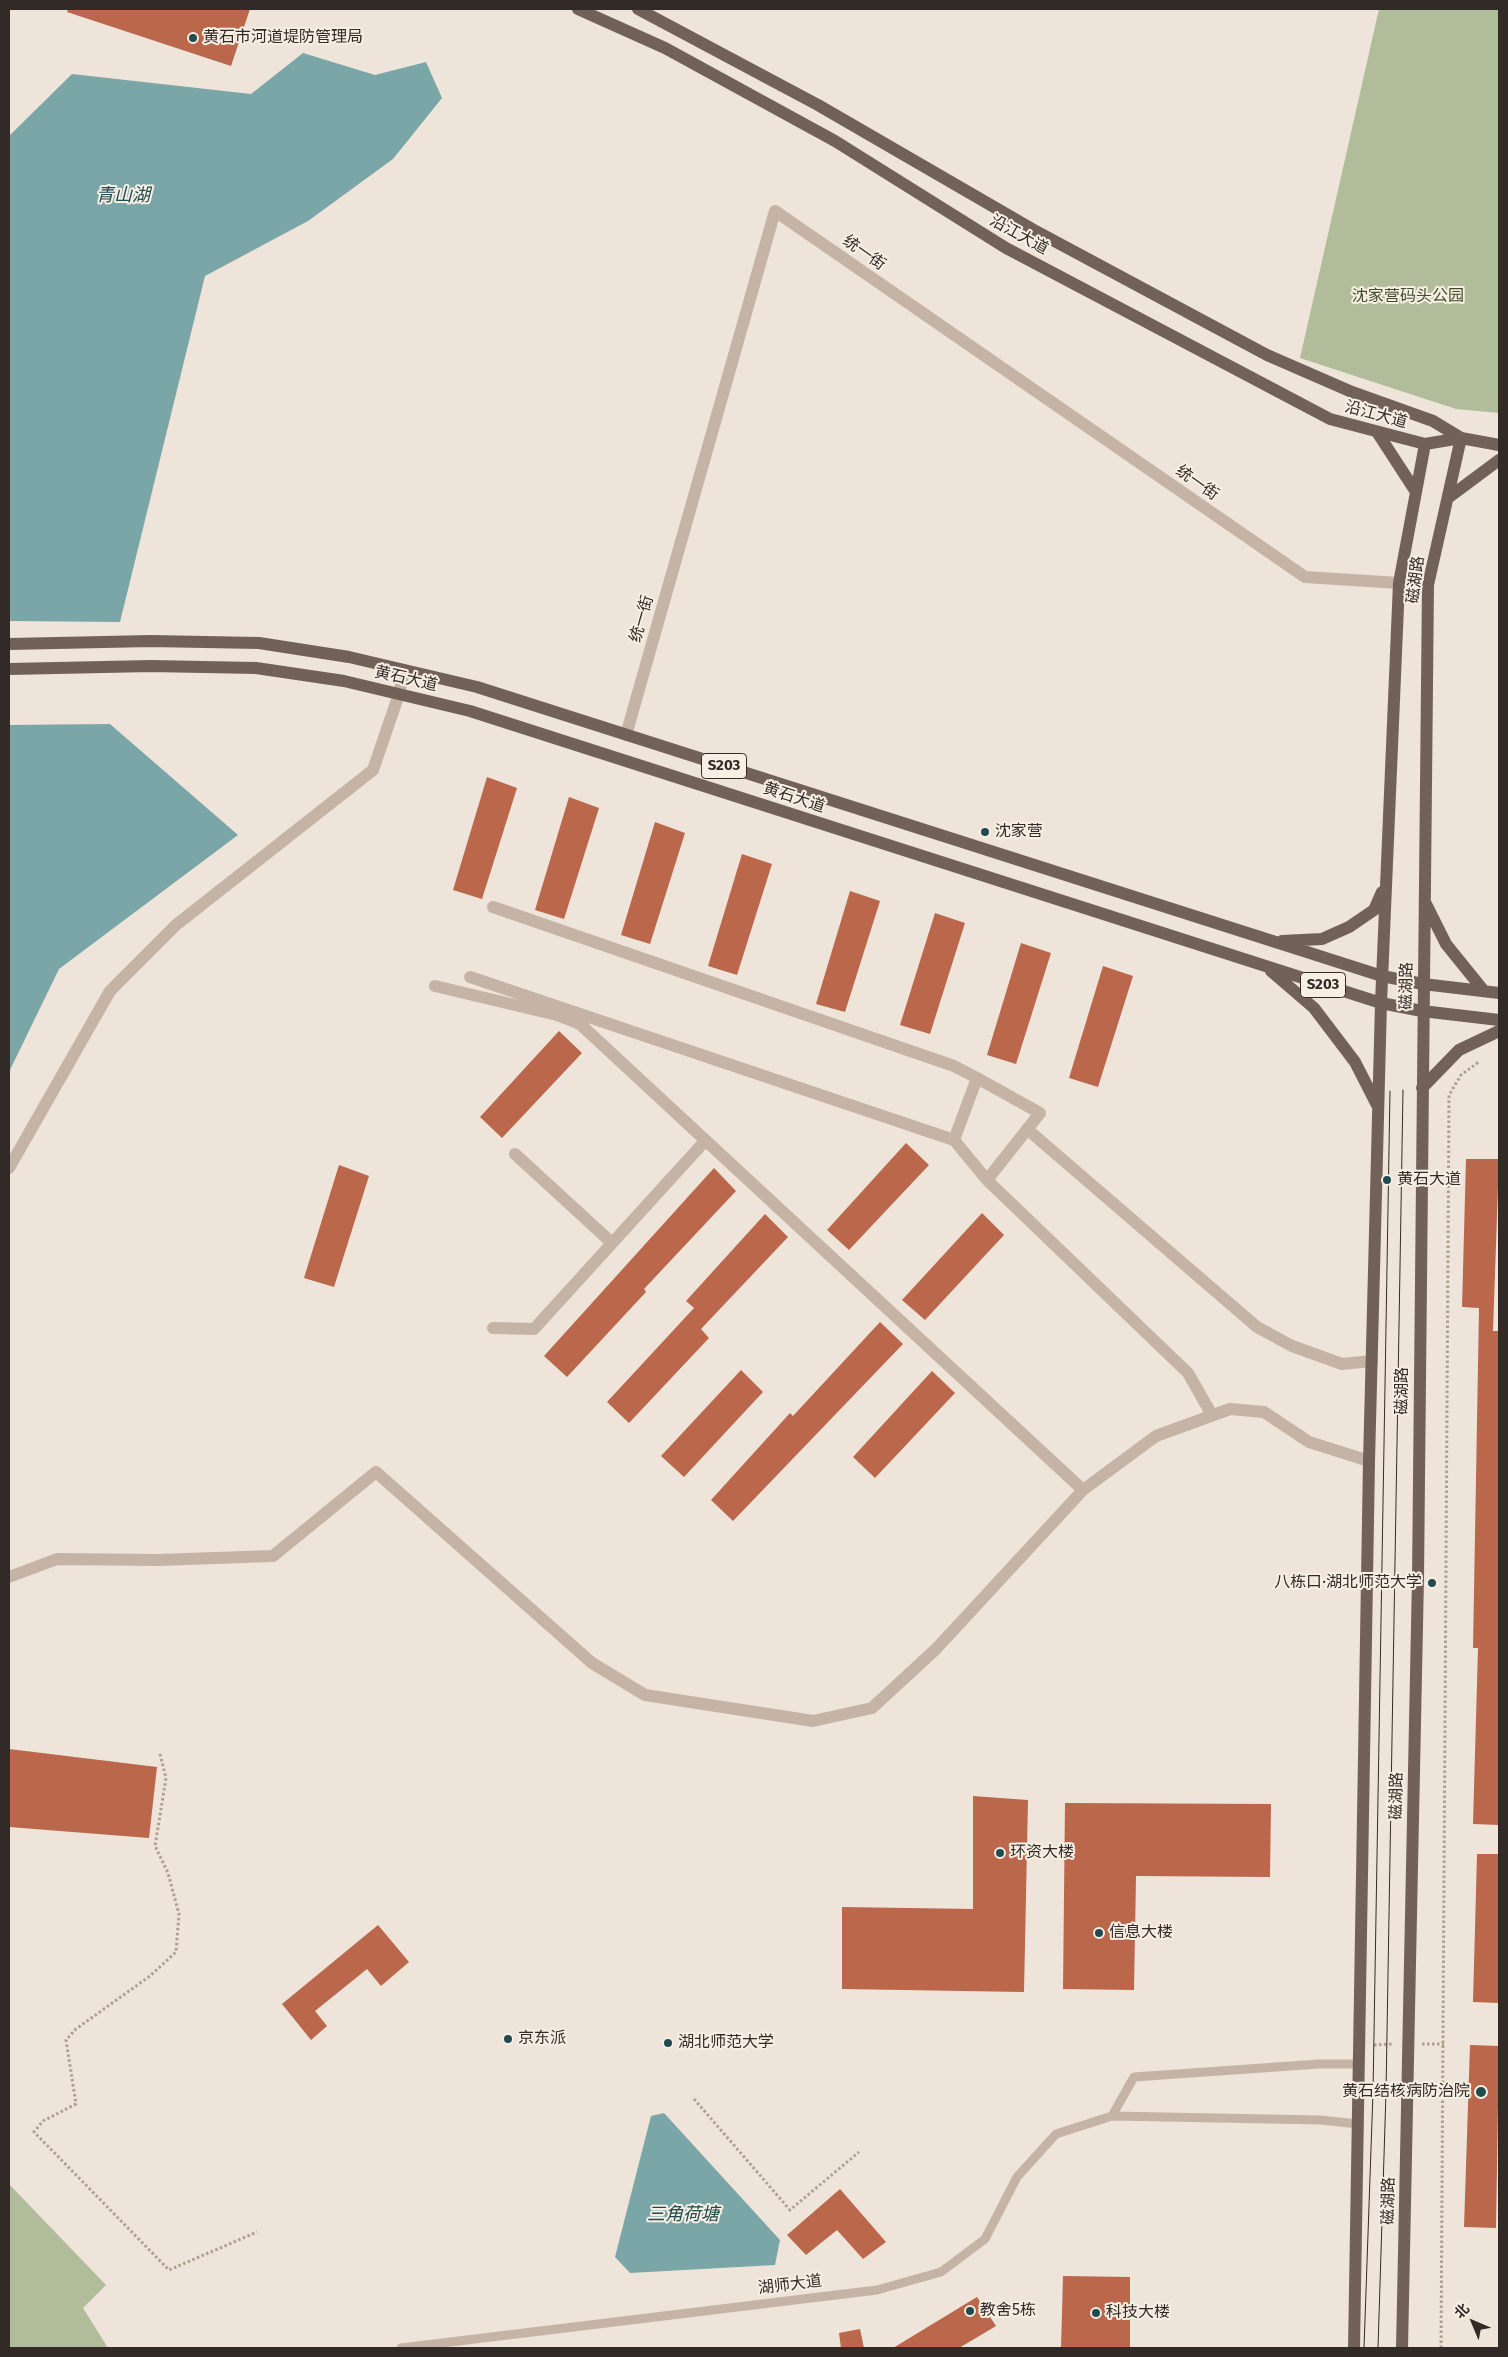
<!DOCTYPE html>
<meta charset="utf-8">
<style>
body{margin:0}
#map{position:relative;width:1508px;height:2357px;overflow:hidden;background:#eee4d9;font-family:"Fira Sans","Noto Sans SC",sans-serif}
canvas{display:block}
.frame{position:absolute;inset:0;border:10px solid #322a26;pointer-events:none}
.north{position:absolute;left:1448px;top:2297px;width:50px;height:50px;-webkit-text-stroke:4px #f7eee4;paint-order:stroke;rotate:315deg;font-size:14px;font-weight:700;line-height:20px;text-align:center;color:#322a26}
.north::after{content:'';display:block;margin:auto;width:18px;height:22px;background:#322a26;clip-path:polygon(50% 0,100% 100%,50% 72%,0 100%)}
</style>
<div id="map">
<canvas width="1508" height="2357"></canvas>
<div class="frame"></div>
<div class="north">北</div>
</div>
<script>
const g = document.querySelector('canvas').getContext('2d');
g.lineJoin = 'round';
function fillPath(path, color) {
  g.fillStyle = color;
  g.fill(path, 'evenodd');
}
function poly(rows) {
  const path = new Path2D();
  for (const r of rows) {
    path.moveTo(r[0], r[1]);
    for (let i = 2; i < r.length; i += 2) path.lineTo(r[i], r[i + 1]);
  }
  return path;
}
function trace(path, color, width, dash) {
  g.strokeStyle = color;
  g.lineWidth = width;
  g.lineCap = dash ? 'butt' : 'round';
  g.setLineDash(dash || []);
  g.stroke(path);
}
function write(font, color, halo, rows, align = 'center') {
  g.font = font + ' "Fira Sans","Noto Sans SC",sans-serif';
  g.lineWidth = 4;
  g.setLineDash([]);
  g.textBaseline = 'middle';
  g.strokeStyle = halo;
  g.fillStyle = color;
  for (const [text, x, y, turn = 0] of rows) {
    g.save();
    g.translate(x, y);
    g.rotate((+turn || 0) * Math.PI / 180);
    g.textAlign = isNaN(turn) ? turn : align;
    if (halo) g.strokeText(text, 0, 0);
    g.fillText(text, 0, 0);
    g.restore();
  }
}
fillPath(poly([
 [1379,9,1499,9,1499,413,1456,409,1300,358],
 [9,2184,106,2285,83,2308,108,2348,9,2348]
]), '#b0bc9a');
fillPath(poly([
 [303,53,375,75,426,62,442,98,393,159,308,221,205,276,120,622,9,621,9,136,72,74,251,94],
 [110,724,238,835,59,969,9,1072,9,725],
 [664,2113,780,2240,775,2265,630,2273,615,2257,651,2116]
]), '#7ba6a8');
fillPath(poly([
 [68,9,250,9,231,66,67,12],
 [487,777,517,788,482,899,453,890],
 [569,797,599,808,564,919,535,910],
 [655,822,685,833,650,944,621,935],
 [742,854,772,864,737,975,708,966],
 [850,891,880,901,845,1012,816,1004],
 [935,913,965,923,930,1034,900,1025],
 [1021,943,1051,953,1016,1064,987,1055],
 [1103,966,1133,976,1098,1087,1069,1078],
 [559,1031,582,1053,502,1138,480,1117],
 [906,1143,929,1165,849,1250,827,1230],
 [1466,1159,1499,1159,1493,1331,1499,1331,1499,1825,1473,1824,1478,1648,1473,1648,1479,1308,1462,1307],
 [339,1165,369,1176,334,1287,304,1278],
 [714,1168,736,1191,644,1289,646,1292,567,1377,544,1356],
 [982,1213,1004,1235,925,1320,902,1300],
 [765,1214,788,1237,701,1329,709,1338,629,1423,607,1402,694,1308,686,1301],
 [880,1322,903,1344,733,1521,711,1500,790,1413,793,1416],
 [741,1370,763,1392,684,1477,661,1456],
 [932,1371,955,1393,875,1478,853,1457],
 [9,1749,157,1767,149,1838,9,1827],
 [973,1796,1028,1800,1024,1992,842,1989,842,1907,973,1909],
 [1065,1803,1271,1804,1270,1877,1136,1876,1134,1990,1063,1989],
 [1477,1854,1499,1854,1499,2003,1473,2002],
 [378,1925,409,1962,381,1986,367,1969,315,2011,327,2026,311,2040,282,2004],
 [1470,2045,1499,2046,1496,2228,1464,2227],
 [840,2189,886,2242,863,2259,837,2230,806,2255,787,2235],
 [1063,2276,1130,2277,1130,2348,1061,2348],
 [977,2297,996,2326,959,2348,893,2348],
 [860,2329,864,2348,841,2348,839,2333]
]), '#ba674b');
trace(poly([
 [160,1754,166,1778,155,1846,168,1873,179,1914,176,1952,150,1976,76,2029,66,2040,76,2104,43,2121,34,2132,169,2270,257,2232],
 [1422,2044,1444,2044],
 [1374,2045,1393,2044],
 [694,2099,790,2210,859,2152],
 [1441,2348,1449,1095,1461,1075,1480,1061]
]), '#b09f91', 3, [2.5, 2.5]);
trace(poly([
 [1112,2116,1134,2077,1319,2064,1358,2064],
 [401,2348,877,2290,941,2272,985,2239,1017,2177,1056,2134,1112,2116,1321,2120,1358,2124]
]), '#c5b4a6', 9);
trace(poly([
 [626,735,775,211,1305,577,1399,583],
 [493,907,954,1066,977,1078],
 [470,977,954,1140,987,1180,1188,1373,1212,1415],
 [435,986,557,1015,580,1024,1083,1490],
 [1027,1129,1257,1327,1292,1346,1342,1364,1372,1361],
 [954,1140,977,1078,1040,1113,987,1180],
 [515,1154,612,1243],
 [9,1168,110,991,176,925,373,770,399,694,404,670],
 [493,1328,534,1329,705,1141],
 [9,1577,57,1559,158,1560,273,1556,376,1472,592,1663,645,1695,813,1721,872,1708,936,1649,1083,1490,1156,1436,1230,1409,1264,1412,1309,1442,1369,1461]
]), '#c5b4a6', 12);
trace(poly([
 [578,9,665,48,835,141,1006,248,1330,419,1425,444,1461,438,1499,445],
 [638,9,818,105,1032,229,1267,355,1352,392,1433,421,1461,438],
 [1377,432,1416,492],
 [1448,498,1499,460],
 [9,644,151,641,259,643,349,657,477,687,1382,976,1423,984,1499,993],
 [9,669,151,666,256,668,344,681,470,711,1381,1003,1422,1011,1499,1020],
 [1426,904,1446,944,1484,991],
 [1282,941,1322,939,1349,927,1374,910,1382,892],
 [1271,971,1314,1008,1355,1062,1377,1105],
 [1422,1088,1459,1050,1499,1031],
 [1354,2348,1369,1461,1381,1003,1399,583,1425,444],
 [1402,2348,1418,1578,1428,585,1461,438]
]), '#726158', 12);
trace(poly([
 [1364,2348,1373,2092,1390,1091],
 [1378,2348,1386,2092,1403,1090]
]), '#322a26', 1);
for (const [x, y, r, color] of [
 [193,38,5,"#204b4f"],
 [985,832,5,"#204b4f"],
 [1387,1180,5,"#204b4f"],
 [1432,1583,5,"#204b4f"],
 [1000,1853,5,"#204b4f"],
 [1099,1933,5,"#204b4f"],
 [508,2039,5,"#204b4f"],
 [668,2043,5,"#204b4f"],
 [1481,2092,6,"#204b4f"],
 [970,2311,5,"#204b4f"],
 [1096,2313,5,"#204b4f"]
]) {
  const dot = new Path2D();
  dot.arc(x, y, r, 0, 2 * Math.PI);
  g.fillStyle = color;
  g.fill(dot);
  trace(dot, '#f7eee4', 2);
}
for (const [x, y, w] of [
 [724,766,45],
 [1323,985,45]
]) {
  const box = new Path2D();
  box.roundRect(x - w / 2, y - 12.5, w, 25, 4);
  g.fillStyle = '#f7eee4';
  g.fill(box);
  trace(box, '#322a26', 1);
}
write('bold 15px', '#322a26', null, [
 ["S203",724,766],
 ["S203",1323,985]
]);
write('16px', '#322a26', '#f7eee4', [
 ["黄石市河道堤防管理局",203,38],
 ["沈家营",995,832],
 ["黄石大道",1397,1180],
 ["八栋口·湖北师范大学",1422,1583,"right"],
 ["环资大楼",1010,1853],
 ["信息大楼",1109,1933],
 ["京东派",518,2039],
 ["湖北师范大学",678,2043],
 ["黄石结核病防治院",1470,2092,"right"],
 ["教舍5栋",980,2311],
 ["科技大楼",1106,2313]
], 'left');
write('16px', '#322a26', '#f7eee4', [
 ["沿江大道",1019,235,29],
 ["统一街",864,253,35],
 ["沿江大道",1376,415,15],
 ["统一街",1197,483,35],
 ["磁湖路",1416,580,-83],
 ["统一街",642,619,-74],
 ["黄石大道",406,679,13],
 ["黄石大道",794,798,18],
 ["磁湖路",1407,986,-89],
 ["磁湖路",1403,1391,-90],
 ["磁湖路",1397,1796,-89],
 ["磁湖路",1389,2201,-89],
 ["湖师大道",790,2285,-7]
]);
write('16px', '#414e2c', '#f7eee4', [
 ["沈家营码头公园",1408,297]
]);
write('italic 18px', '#204b4f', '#f7eee4', [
 ["青山湖",123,196],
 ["三角荷塘",683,2215]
]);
</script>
